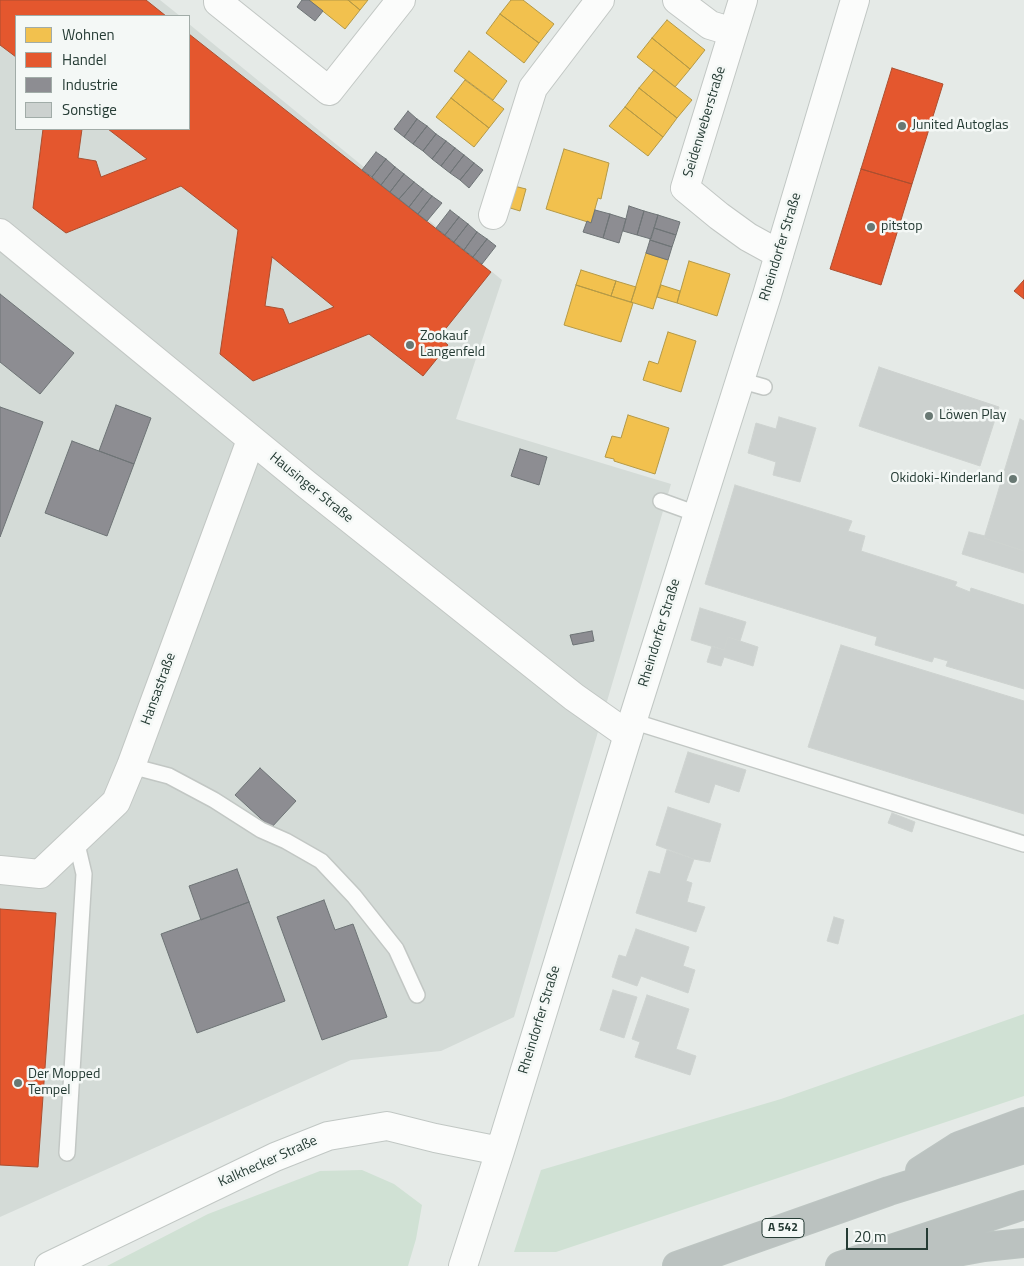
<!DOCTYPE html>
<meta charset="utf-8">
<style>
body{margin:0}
#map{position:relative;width:1024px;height:1266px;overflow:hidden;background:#e5eae7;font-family:"Titillium Web",sans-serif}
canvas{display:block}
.legend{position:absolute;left:15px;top:15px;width:175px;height:115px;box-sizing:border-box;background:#f4f8f6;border:1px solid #a1aca8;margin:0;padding:6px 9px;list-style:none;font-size:15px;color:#253b34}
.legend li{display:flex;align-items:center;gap:10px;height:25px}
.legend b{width:25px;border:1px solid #a1aca8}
.scale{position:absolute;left:846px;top:1228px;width:82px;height:22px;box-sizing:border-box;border:2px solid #253b34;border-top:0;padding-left:6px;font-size:15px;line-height:18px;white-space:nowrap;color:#253b34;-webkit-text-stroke:4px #f4f8f6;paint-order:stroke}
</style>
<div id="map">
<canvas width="1024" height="1266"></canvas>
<ul class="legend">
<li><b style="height:14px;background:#f2c14e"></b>Wohnen</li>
<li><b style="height:14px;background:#e4572e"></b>Handel</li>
<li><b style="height:14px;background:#8d8d92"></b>Industrie</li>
<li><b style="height:14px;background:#ccd1cf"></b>Sonstige</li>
</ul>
<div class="scale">20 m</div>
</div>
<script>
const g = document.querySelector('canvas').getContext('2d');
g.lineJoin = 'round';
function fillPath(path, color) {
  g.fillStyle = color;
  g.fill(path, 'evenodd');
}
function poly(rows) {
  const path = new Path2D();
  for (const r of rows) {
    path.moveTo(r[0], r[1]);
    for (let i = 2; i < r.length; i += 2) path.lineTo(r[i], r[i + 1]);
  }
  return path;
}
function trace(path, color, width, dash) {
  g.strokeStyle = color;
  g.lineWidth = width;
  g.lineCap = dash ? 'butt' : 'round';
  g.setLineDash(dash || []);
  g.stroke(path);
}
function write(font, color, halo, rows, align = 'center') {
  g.font = font + ' "Titillium Web",sans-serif';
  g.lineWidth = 5;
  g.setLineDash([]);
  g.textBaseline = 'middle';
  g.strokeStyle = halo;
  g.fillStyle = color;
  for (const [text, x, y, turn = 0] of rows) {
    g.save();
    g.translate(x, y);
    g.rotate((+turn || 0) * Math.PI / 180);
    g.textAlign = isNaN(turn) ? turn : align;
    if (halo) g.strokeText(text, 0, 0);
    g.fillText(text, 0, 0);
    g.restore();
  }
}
fillPath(poly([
 [0,0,160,0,180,16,16,16,16,129,189,129,189,24,502,280,456,419,671,484,514,1017,441,1051,351,1060,0,1217]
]), '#d4dbd7');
fillPath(poly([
 [1024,1014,1024,1096,556,1252,514,1252,541,1170,781,1099],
 [362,1170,394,1184,422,1205,416,1239,408,1266,107,1266,208,1214,320,1171]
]), '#d0e1d4');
const homes = poly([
 [309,0,348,0,360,10,345,29,309,0],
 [348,0,368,0,360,10,348,0],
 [511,0,523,0,554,24,539,43,500,14,511,0],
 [500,14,539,43,524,63,486,33,500,14],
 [667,20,705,50,690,69,652,38,667,20],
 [652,38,690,69,675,87,637,57,652,38],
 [469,51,507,81,493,100,454,71,469,51],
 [654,70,692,100,677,118,639,88,654,70],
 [465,80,504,109,489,128,451,98,465,80],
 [639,88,677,118,663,137,625,107,639,88],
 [451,98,489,128,474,147,436,117,451,98],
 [625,107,663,137,648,156,609,126,625,107],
 [564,149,609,163,601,199,598,198,591,223,546,209,564,149],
 [514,186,526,189,520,211,507,207,514,186],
 [646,253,668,260,653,309,631,302,646,253],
 [689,261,730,274,717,316,677,303,689,261],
 [581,270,616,281,611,296,576,285,581,270],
 [616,281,636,287,631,302,611,296,616,281],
 [576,285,633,303,621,342,564,325,576,285],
 [661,285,680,291,677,303,657,297,661,285],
 [668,332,696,341,681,392,643,380,649,361,658,364,668,332],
 [628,415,669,428,655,474,614,461,614,459,605,457,612,436,621,438,628,415]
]);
fillPath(homes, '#f2c14e');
trace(homes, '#b49946', 1);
const shops = poly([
 [0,0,146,0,166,16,16,16,16,57,0,45,0,0],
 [189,34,491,272,439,337,448,345,423,376,369,334,253,381,220,354,238,230,181,186,66,233,33,208,43,129,82,129,78,158,96,161,101,177,147,159,108,129,189,129,189,34],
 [272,257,334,307,289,324,283,309,265,306,272,257],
 [892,68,943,84,912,184,861,169,892,68],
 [861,169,912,184,881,285,830,269,861,169],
 [1024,280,1024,299,1014,291,1024,280],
 [0,909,56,913,38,1167,0,1165,0,909]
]);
fillPath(shops, '#e4572e');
trace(shops, '#ab4f30', 1);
const industry = poly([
 [302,0,309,0,323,11,315,21,297,7,302,0],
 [408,111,417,119,404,137,394,129,408,111],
 [417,119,427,126,413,144,404,137,417,119],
 [427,126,436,134,423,151,413,144,427,126],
 [436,134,446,141,432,159,423,151,436,134],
 [446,141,455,148,441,166,432,159,446,141],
 [455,148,464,155,450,173,441,166,455,148],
 [376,152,386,159,372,177,362,170,376,152],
 [464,155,474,163,460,180,450,173,464,155],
 [386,159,395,167,381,185,372,177,386,159],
 [474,163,483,170,469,188,460,180,474,163],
 [395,167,404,174,390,192,381,185,395,167],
 [404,174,414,182,399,199,390,192,404,174],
 [414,182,423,189,409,207,399,199,414,182],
 [423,189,432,196,418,214,409,207,423,189],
 [432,196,442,203,427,221,418,214,432,196],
 [629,206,644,211,637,235,623,231,629,206],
 [450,210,459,217,445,235,436,228,450,210],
 [595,210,610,214,603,238,583,232,587,221,591,223,595,210],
 [644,211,658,215,651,239,637,235,644,211],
 [610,214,626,219,619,243,603,238,610,214],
 [658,215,680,222,676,235,654,228,658,215],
 [459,217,468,224,454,242,445,235,459,217],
 [468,224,477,232,464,250,454,242,468,224],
 [654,228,676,235,672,247,650,240,654,228],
 [477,232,487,239,473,257,464,250,477,232],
 [487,239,496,246,482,264,473,257,487,239],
 [650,240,672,247,668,260,646,253,650,240],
 [0,294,74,353,40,394,0,362,0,294],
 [116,405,151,418,134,464,99,451,116,405],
 [0,407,43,422,0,537,0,407],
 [72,441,134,464,107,536,45,513,72,441],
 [520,449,547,457,539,485,511,476,520,449],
 [592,631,594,641,573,645,570,635,592,631],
 [260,768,296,801,271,828,235,795,260,768],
 [237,869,249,902,201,920,189,886,237,869],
 [324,900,335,930,353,924,387,1017,322,1040,277,917,324,900],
 [249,902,285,1001,197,1033,161,934,249,902]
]);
fillPath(industry, '#8d8d92');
trace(industry, '#6e7476', 1);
const building = poly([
 [879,367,999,407,980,466,859,426,879,367],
 [779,417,816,428,800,482,773,475,776,462,748,453,756,423,776,429,779,417],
 [1020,419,1024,421,1024,551,984,538,1020,419],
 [735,485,852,521,848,531,865,536,861,551,957,582,955,586,970,592,971,588,1024,605,1024,689,946,666,948,661,934,657,932,662,875,645,877,637,705,584,735,485],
 [969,532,985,536,984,538,1024,551,1024,573,962,554,969,532],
 [700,608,746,622,740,641,728,637,724,650,691,640,700,608],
 [728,637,758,647,753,666,724,657,721,666,707,662,712,646,724,650,728,637],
 [841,645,1024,701,1024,814,808,747,841,645],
 [688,752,746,770,739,792,715,784,709,803,675,792,688,752],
 [668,807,721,824,710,862,694,859,656,845,668,807],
 [892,813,915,822,912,832,888,823,892,813],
 [667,850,694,859,686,881,692,883,687,902,705,907,696,932,636,913,649,871,660,874,667,850],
 [834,917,844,920,838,944,827,941,834,917],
 [636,929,689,947,683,966,695,970,688,993,641,976,637,986,612,977,619,955,626,957,636,929],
 [613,990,637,997,624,1038,600,1030,613,990],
 [647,995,689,1009,676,1049,696,1056,690,1075,635,1057,640,1042,632,1039,647,995]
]);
fillPath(building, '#ccd1cf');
trace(building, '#ced3d0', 1);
const service = poly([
 [739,380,764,387],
 [661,501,697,514],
 [632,721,1024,844],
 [131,766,169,776,214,800,261,830,286,841,321,861,354,896,396,949,417,995],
 [67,1153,84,874,76,840]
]);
const minor = poly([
 [218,0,218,2,329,91,401,0],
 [677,0,710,25,733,32],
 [743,0,685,188,719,216,748,237,779,254],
 [493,215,533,88,600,0],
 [0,233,306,484,574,697,628,735],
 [0,870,40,874,116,802,131,766,251,440]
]);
const secondary = poly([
 [49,1266,275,1157,328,1136,387,1126,435,1138,500,1151],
 [463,1266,500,1151,628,735,767,295,855,0]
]);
const motorway = poly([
 [920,1171,959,1146,1024,1122],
 [886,1265,984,1247,1024,1243],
 [677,1266,889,1191,1024,1149],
 [840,1266,1024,1205]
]);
trace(service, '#c2c7c4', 18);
trace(minor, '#c2c7c4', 30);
trace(secondary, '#c1c7c4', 30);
trace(motorway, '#bdc5c2', 30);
trace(service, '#fbfcfb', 15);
trace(minor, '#fbfcfb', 28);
trace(secondary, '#fbfcfb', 28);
trace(motorway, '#bbc2c0', 28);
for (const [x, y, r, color] of [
 [902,126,5,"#687873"],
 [871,227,5,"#687873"],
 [410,345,5,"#687873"],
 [929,416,5,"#687873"],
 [1013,479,5,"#687873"],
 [18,1083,5,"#687873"]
]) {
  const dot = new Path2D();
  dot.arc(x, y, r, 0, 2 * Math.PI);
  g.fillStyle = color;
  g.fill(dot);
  trace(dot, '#f4f8f6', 2);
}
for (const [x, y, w] of [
 [783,1228,42]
]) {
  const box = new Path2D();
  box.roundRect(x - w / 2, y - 9.5, w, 19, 4);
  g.fillStyle = '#f4f8f6';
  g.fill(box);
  trace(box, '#253b34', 1);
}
write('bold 12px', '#253b34', null, [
 ["A 542",783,1228]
]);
write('14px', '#253b34', '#f4f8f6', [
 ["Seidenweberstraße",705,122,-73],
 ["Rheindorfer Straße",781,247,-73],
 ["Hausinger Straße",311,488,39],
 ["Rheindorfer Straße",660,633,-73],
 ["Hansastraße",159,689,-70],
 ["Rheindorfer Straße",540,1020,-73],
 ["Kalkhecker Straße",268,1162,-24]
]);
write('14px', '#253b34', '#f4f8f6', [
 ["Junited Autoglas",912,126],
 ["pitstop",881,227],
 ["Zookauf",420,337],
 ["Langenfeld",420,353],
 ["Löwen Play",939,416],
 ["Okidoki-Kinderland",1003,479,"right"],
 ["Der Mopped",28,1075],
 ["Tempel",28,1091]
], 'left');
</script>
